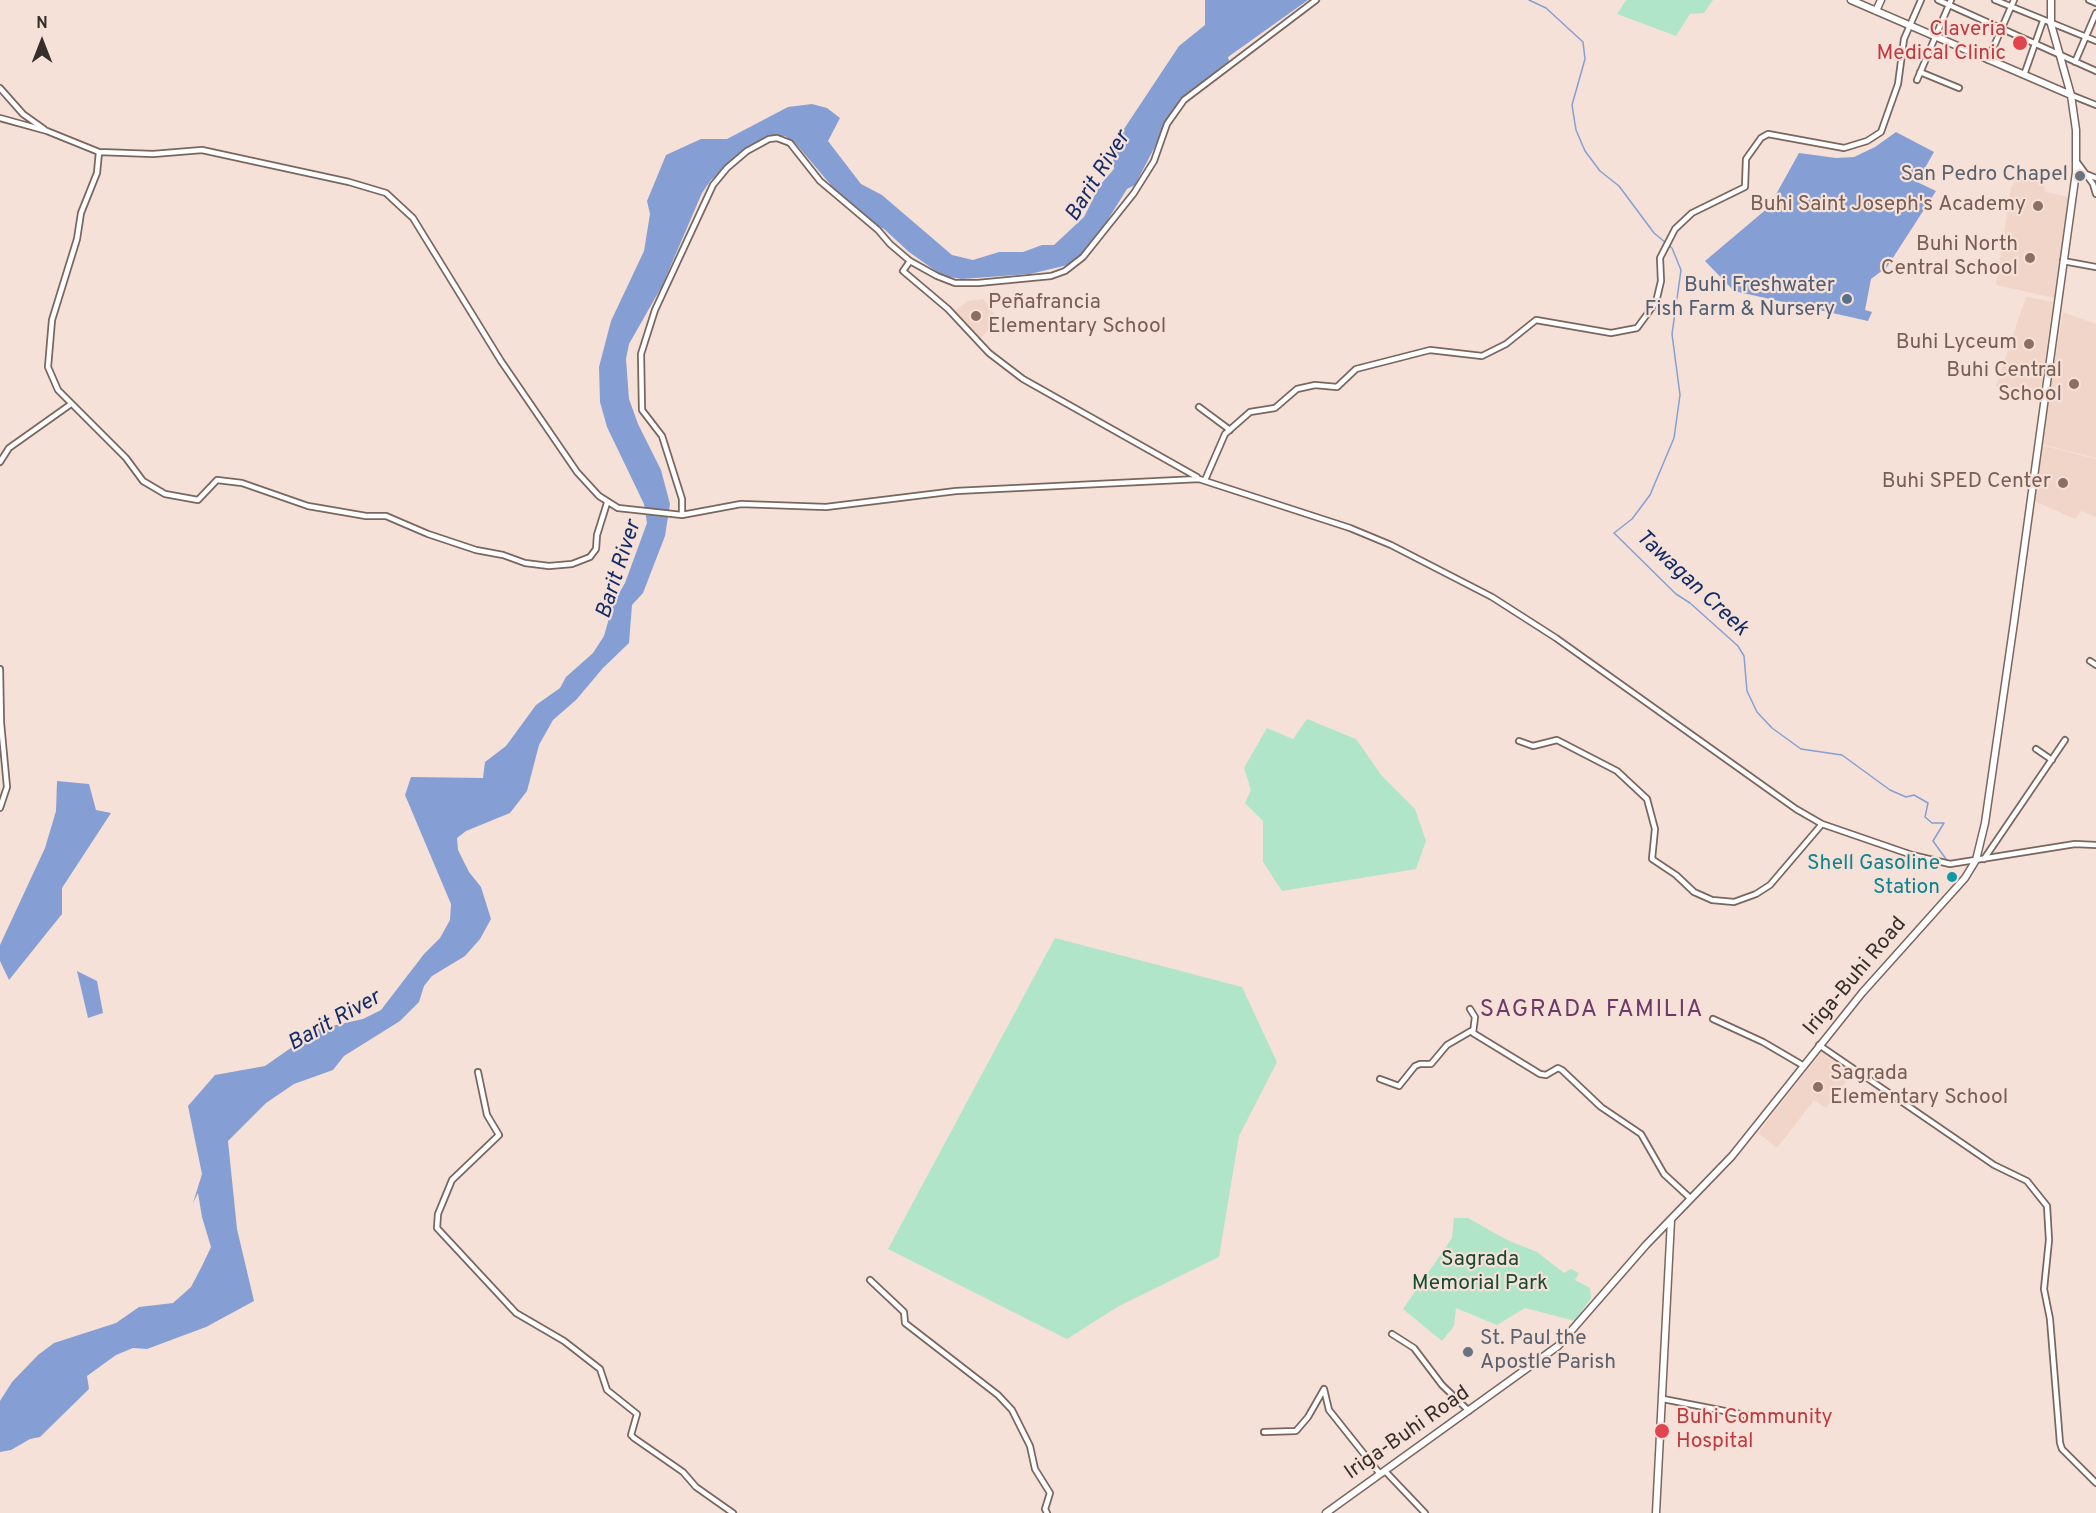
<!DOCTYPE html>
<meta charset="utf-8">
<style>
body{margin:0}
#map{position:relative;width:2096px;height:1513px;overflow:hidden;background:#f6e1d8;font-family:Overpass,sans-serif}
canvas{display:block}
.north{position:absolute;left:12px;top:12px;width:60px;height:60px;-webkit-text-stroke:4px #f6e1d8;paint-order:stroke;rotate:0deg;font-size:16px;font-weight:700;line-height:24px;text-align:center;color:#362e2b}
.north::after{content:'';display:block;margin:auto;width:21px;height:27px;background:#362e2b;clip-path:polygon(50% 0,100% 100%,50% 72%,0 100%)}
</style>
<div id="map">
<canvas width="2096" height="1513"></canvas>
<div class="north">N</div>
</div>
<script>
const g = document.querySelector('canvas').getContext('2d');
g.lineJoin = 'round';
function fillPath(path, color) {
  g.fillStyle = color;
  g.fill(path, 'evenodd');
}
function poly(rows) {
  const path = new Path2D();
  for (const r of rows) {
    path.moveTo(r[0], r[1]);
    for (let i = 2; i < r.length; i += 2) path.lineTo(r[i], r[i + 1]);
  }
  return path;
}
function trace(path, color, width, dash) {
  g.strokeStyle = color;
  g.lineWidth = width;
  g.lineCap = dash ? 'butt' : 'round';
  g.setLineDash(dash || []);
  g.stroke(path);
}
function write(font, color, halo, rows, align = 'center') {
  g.font = font + ' Overpass,sans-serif';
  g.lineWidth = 4.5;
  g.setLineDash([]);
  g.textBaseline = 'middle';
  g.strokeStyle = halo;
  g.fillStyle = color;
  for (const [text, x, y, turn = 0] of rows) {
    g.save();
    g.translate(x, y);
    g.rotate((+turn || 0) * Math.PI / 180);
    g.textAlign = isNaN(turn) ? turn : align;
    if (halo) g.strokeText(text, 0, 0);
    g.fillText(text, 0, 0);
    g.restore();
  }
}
fillPath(poly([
 [2019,175,2043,179,2045,192,2070,197,2054,298,1996,285,2011,188],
 [2026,297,2053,302,2039,401,1996,386],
 [983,299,999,320,978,340,953,312,968,301],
 [2063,312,2096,324,2096,458,2041,444],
 [2041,445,2096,459,2096,517,2081,511,2075,519,2034,501],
 [1822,1051,1852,1074,1826,1108,1814,1100,1777,1148,1758,1133]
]), '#f1d5c8');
fillPath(poly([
 [1626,0,1713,0,1704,13,1690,14,1676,36,1617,14],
 [1307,719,1356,739,1382,776,1415,809,1426,841,1416,869,1282,891,1263,862,1263,821,1245,803,1251,790,1244,768,1267,728,1293,739],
 [1055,938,1242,987,1277,1062,1239,1136,1219,1257,1119,1306,1067,1339,888,1249],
 [1454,1218,1468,1218,1507,1240,1537,1252,1564,1273,1571,1269,1579,1273,1575,1280,1590,1288,1591,1298,1575,1321,1525,1308,1497,1325,1456,1308,1454,1326,1442,1341,1403,1309,1452,1238]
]), '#b0e5c9');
fillPath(poly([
 [1205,0,1308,0,1228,57,1229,61,1191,91,1174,110,1135,185,1127,189,1097,237,1072,264,1030,274,962,279,943,276,909,252,884,229,869,221,836,191,796,144,785,136,764,138,750,146,711,180,702,193,662,286,629,344,626,359,629,399,638,424,661,470,670,504,665,536,643,593,632,605,629,643,603,668,576,700,553,720,539,745,527,791,510,813,466,831,457,838,458,850,469,872,481,887,491,919,480,939,465,956,432,976,424,986,419,1002,400,1021,344,1056,333,1070,294,1084,266,1103,228,1141,237,1229,254,1301,206,1327,147,1349,133,1348,116,1355,87,1376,89,1389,40,1437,30,1439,11,1450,0,1452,0,1401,12,1382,38,1355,54,1343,116,1323,139,1307,173,1303,191,1287,202,1266,211,1247,202,1217,198,1193,193,1203,202,1174,188,1106,215,1075,265,1066,318,1029,363,1019,381,1010,424,954,440,938,450,920,451,904,405,795,411,777,483,778,485,762,506,746,536,705,560,688,566,677,593,653,604,636,613,604,625,583,647,523,644,504,607,427,600,402,599,367,611,321,644,251,650,214,647,201,666,155,701,139,727,139,788,107,812,104,827,108,840,118,828,141,861,184,882,195,952,255,973,260,999,252,1023,252,1042,245,1054,245,1084,217,1100,185,1114,169,1112,147,1179,46,1205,25],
 [1896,132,1934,152,1917,182,1936,191,1887,267,1871,279,1865,310,1872,312,1868,321,1734,291,1705,261,1769,207,1799,153,1836,158,1854,157,1875,147],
 [57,781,89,784,96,810,111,813,62,888,62,914,9,980,0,961,0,945,45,848,56,811],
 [77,971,97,981,103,1013,88,1018]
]), '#859fd4');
trace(poly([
 [1529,0,1546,8,1583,42,1585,59,1572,105,1576,130,1585,151,1600,171,1619,186,1654,233,1672,248,1681,270,1672,334,1680,395,1674,438,1650,495,1632,519,1614,533,1676,594,1690,603,1738,646,1744,656,1747,691,1757,712,1772,728,1801,749,1842,755,1890,790,1906,797,1914,795,1928,803,1925,817,1932,823,1944,823,1933,841,1946,859]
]), '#859fd4', 1.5);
const street = poly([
 [1938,0,2096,71],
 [1995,0,2096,41],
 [2089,0,2096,3],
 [1988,60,2014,0],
 [2075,62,2096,13],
 [1920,72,1959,88],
 [2024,75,2043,21],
 [1917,80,1951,0],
 [0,88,23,114,44,129],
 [2071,95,2096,105],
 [0,118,47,131,99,152,153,154,202,150,349,182,386,193,413,218,501,361,577,472,599,496,618,508,682,515,741,504,826,507,956,491,1199,479,1350,528,1391,545,1492,597,1556,638,1796,809,1822,824,1912,855,1950,864,2075,844,2096,845],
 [99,152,97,173,81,213,77,239,52,320,48,367,58,390,126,458,143,481,165,494,198,500,217,480,242,483,308,506,366,516,386,516,428,534,476,550,503,555,525,563,549,566,572,564,590,557,596,549,597,535,607,503],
 [2077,162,2093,184,2096,194],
 [2086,174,2096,178],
 [910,261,903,271,948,309,989,353,1023,379,1197,477],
 [2063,261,2096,267],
 [1199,407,1230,430],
 [0,462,9,448,71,404],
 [1205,480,1225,434,1250,412,1275,408,1297,389,1315,385,1337,387,1356,369,1430,350,1482,356,1506,344,1536,320,1611,333,1637,328,1656,302,1661,281,1660,258,1675,229,1692,213,1745,187,1746,159,1761,138,1768,134,1844,148,1867,141,1881,132,1898,84,1904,39,1921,0],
 [682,515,682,499,662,436,642,410,641,354,655,310,713,185,727,168,747,151,769,139,777,138,790,143,820,181,878,230,890,244,910,261,937,276,955,283,978,283,1051,276,1065,271,1083,257,1134,193,1154,161,1167,124,1184,100,1316,0],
 [2090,661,2096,665],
 [0,669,1,723,7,787,0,808],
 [1519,741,1533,746,1557,740,1617,771,1647,799,1655,829,1652,859,1676,875,1694,892,1712,900,1734,902,1756,894,1770,885,1822,824],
 [2036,749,2052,760],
 [1984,859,2065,740],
 [1470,1009,1475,1017,1473,1033,1540,1074,1546,1075,1558,1068,1562,1070,1601,1107,1641,1134,1664,1174,1690,1198],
 [1713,1019,1763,1042,1804,1066],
 [1819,1045,1994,1165,2027,1181,2047,1206,2049,1240,2044,1289,2050,1319,2060,1443,2062,1449,2096,1483],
 [478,1072,487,1115,499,1135,452,1180,438,1214,437,1228,516,1313,564,1341,600,1369,607,1390,637,1414,631,1435,634,1438,683,1472,696,1487,733,1513],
 [1380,1079,1399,1086,1415,1066,1420,1064,1431,1064,1447,1045,1471,1031],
 [870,1280,904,1312,905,1323,998,1395,1012,1410,1030,1446,1035,1469,1050,1493,1045,1509,1047,1513],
 [1392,1334,1414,1348,1442,1385,1469,1411],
 [1663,1399,1766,1419],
 [1264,1432,1296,1431,1308,1417,1324,1389,1329,1410,1380,1474],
 [1385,1471,1425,1513]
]);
const secondary = poly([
 [1851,0,2071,95],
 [1876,11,1881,0],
 [1326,1513,1558,1346,1646,1245,1732,1156,1862,993,1965,878,1976,860,1985,823,2014,622,2076,172,2076,130,2071,95,2051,24,2051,0],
 [1656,1513,1671,1220]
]);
trace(street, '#79675f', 8);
trace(secondary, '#79675f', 9);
trace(street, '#fff', 4.5);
trace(secondary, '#fff', 6);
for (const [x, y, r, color] of [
 [2020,43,8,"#e0444e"],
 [2080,176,6,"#6b7280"],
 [2038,206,6,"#8d6e63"],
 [2030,258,6,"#8d6e63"],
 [1847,299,6,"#5c6f8a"],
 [976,316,6,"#8d6e63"],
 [2029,344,6,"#8d6e63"],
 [2074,384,6,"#8d6e63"],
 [2063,483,6,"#8d6e63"],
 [1952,877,6,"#0f9aa8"],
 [1818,1087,6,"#8d6e63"],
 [1468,1352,6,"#6b7280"],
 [1662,1431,8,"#e0444e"]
]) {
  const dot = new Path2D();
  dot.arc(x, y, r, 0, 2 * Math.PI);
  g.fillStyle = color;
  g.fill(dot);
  trace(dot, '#f6e1d8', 2);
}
write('21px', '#be3a42', '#f6e1d8', [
 ["Claveria",2006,31],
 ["Medical Clinic",2006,55],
 ["Buhi Community",1676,1419,"left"],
 ["Hospital",1676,1443,"left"]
], 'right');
write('21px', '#5b616d', '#f6e1d8', [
 ["San Pedro Chapel",2068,176],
 ["St. Paul the",1480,1340,"left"],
 ["Apostle Parish",1480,1364,"left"]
], 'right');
write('21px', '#785e54', '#f6e1d8', [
 ["Buhi Saint Joseph's Academy",2026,206],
 ["Buhi North",2018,246],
 ["Central School",2018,270],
 ["Peñafrancia",988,304,"left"],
 ["Elementary School",988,328,"left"],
 ["Buhi Lyceum",2017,344],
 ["Buhi Central",2062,372],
 ["School",2062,396],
 ["Buhi SPED Center",2051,483],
 ["Sagrada",1830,1075,"left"],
 ["Elementary School",1830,1099,"left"]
], 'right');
write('21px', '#4e5e75', '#f6e1d8', [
 ["Buhi Freshwater",1835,287],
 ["Fish Farm & Nursery",1835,311]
], 'right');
write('21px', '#0d838f', '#f6e1d8', [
 ["Shell Gasoline",1940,865],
 ["Station",1940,889]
], 'right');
write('21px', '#362e2b', '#f6e1d8', [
 ["Iriga-Buhi Road",1856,977,-50],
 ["Iriga-Buhi Road",1408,1434,-35]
]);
write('21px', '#154a33', '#f6e1d8', [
 ["Sagrada",1480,1261],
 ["Memorial Park",1480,1285]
]);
write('italic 22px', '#122b69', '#f6e1d8', [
 ["Barit River",1099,177,-58],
 ["Barit River",620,570,-72],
 ["Tawagan Creek",1691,584,43],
 ["Barit River",335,1022,-29]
]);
g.letterSpacing = '1.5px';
write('24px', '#6e396a', '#f6e1d8', [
 ["SAGRADA FAMILIA",1592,1011]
]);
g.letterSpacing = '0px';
</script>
